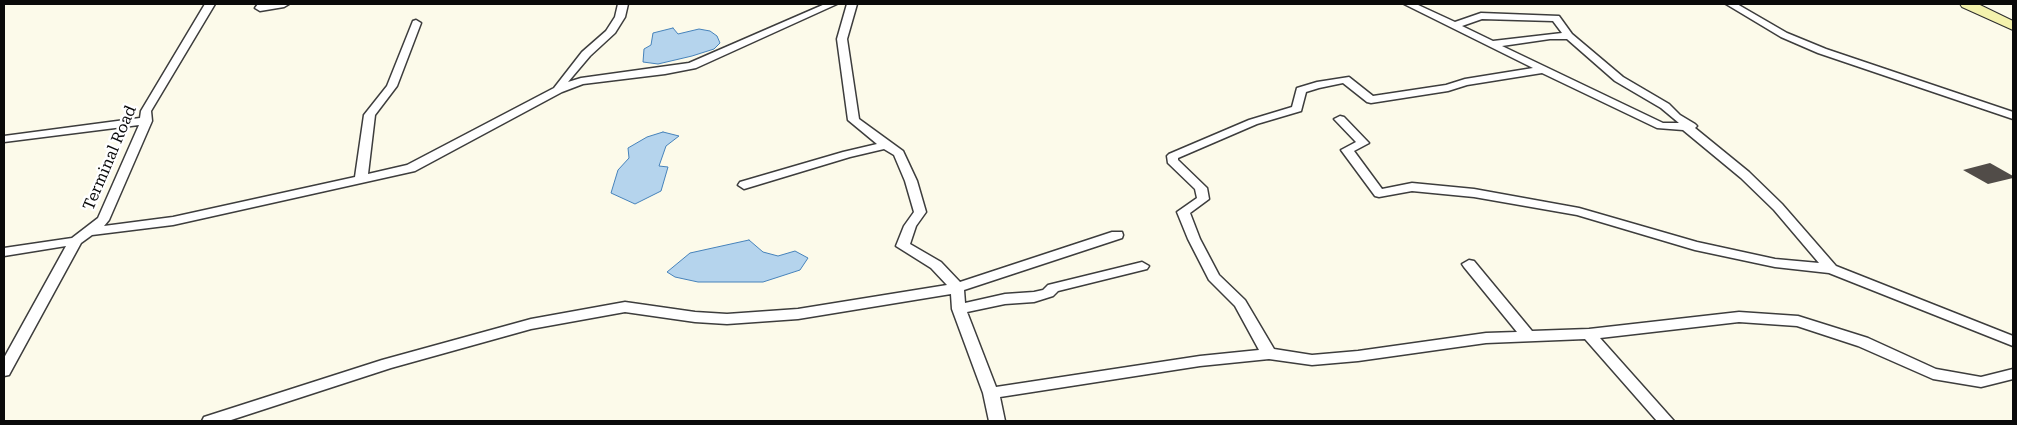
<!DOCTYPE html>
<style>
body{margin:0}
#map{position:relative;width:2017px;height:425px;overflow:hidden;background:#fcfaea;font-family:"Roboto Serif",serif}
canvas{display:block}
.frame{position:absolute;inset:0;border:5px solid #0a0a0a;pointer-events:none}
</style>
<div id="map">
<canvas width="2017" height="425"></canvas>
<div class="frame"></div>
</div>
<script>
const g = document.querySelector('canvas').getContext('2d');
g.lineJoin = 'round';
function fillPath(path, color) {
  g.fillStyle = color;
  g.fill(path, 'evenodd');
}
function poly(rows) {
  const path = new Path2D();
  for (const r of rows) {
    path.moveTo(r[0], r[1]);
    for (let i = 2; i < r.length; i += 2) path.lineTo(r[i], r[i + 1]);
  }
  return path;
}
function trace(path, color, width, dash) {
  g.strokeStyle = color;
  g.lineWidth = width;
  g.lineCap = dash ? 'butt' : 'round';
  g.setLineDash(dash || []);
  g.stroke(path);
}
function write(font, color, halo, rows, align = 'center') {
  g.font = font + ' "Roboto Serif",serif';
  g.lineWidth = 5;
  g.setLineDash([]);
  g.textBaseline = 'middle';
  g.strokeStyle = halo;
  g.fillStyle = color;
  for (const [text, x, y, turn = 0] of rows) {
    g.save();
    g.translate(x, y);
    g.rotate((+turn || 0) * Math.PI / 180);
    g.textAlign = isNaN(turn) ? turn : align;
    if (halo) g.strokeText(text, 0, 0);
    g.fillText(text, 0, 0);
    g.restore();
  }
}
const water = poly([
 [673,28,678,34,699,29,710,31,717,36,720,43,714,49,692,56,658,64,643,62,644,49,651,45,653,33,673,28],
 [663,132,679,136,666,146,659,166,668,167,661,191,635,204,611,193,618,170,629,158,628,148,647,137,663,132],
 [749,240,763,252,778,256,795,251,808,258,800,270,763,282,698,282,675,277,667,272,690,253,749,240]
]);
fillPath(water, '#b5d4ed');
trace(water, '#4682ba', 1);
fillPath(poly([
 [1990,163,2013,176,2013,178,1988,184,1963,170]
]), '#514c48');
const street = poly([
 [205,4,215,4,151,111,152,121,109,220,104,226,173,217,355,177,364,115,387,86,413,21,416,20,421,23,397,86,375,115,368,174,407,165,554,88,582,52,606,31,615,17,618,4,628,4,625,17,615,33,590,56,568,82,581,78,689,63,825,4,837,4,696,68,665,74,583,84,562,92,415,171,173,225,92,235,81,243,9,375,4,376,4,358,66,246,4,256,4,248,72,238,98,218,139,125,4,142,4,136,140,118,141,111,205,4],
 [258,4,289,4,284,7,260,11,255,8,258,4],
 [847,4,857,4,847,39,859,119,903,151,917,181,926,212,916,226,910,244,941,262,960,282,1112,232,1122,232,1123,235,1122,238,964,290,965,303,1005,294,1034,292,1043,290,1048,285,1142,262,1149,266,1147,269,1058,291,1053,296,1034,302,1005,304,967,312,996,387,1200,356,1259,350,1235,306,1209,280,1188,239,1177,212,1197,198,1195,189,1168,163,1167,156,1169,154,1249,120,1292,107,1297,88,1317,82,1349,77,1373,96,1446,85,1465,79,1533,68,1404,4,1416,4,1455,22,1481,13,1559,16,1572,34,1623,77,1669,104,1680,115,1695,124,1697,126,1695,128,1749,172,1782,204,1836,266,2013,336,2013,346,1829,273,1775,267,1695,250,1577,215,1474,197,1412,191,1379,197,1375,196,1341,150,1356,142,1334,119,1340,116,1344,117,1369,143,1354,151,1382,189,1412,183,1474,189,1579,208,1697,242,1775,259,1819,263,1774,210,1741,178,1683,130,1657,128,1542,73,1467,85,1448,91,1371,103,1367,102,1343,83,1319,88,1306,92,1301,111,1257,124,1178,158,1178,160,1207,188,1209,199,1190,213,1200,239,1219,275,1245,300,1274,349,1312,355,1358,351,1486,333,1517,332,1464,267,1462,264,1469,260,1474,261,1532,331,1589,329,1739,312,1798,316,1868,338,1936,369,1981,377,2013,369,2013,379,1981,387,1933,379,1858,346,1797,326,1739,322,1600,338,1674,421,1657,421,1585,339,1486,343,1358,361,1312,365,1269,359,1200,366,1000,397,1005,421,989,421,983,393,952,309,951,294,798,319,727,324,695,322,625,312,531,329,391,368,228,421,202,421,204,417,382,360,531,319,625,302,695,312,727,314,798,309,947,285,931,268,896,246,904,226,914,212,905,181,894,155,884,149,850,157,744,189,738,185,740,182,843,152,877,144,848,120,837,39,847,4],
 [1482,19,1553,21,1562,33,1493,41,1462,26,1482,19],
 [1550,39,1567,39,1615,81,1661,108,1679,123,1663,123,1502,46,1550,39],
 [1726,4,1737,4,1787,33,1826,49,2013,112,2013,119,1818,53,1781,37,1726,4]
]);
const secondary = poly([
 [1960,4,1978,4,2013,21,2013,30,1962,7,1960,4]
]);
trace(street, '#3d3d3d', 3);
trace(secondary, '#2c2c2c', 2);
fillPath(street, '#fff');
fillPath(secondary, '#f4f2ad');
write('16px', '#0a0a0a', '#fff', [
 ["Terminal Road",110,158,-67]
]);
</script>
